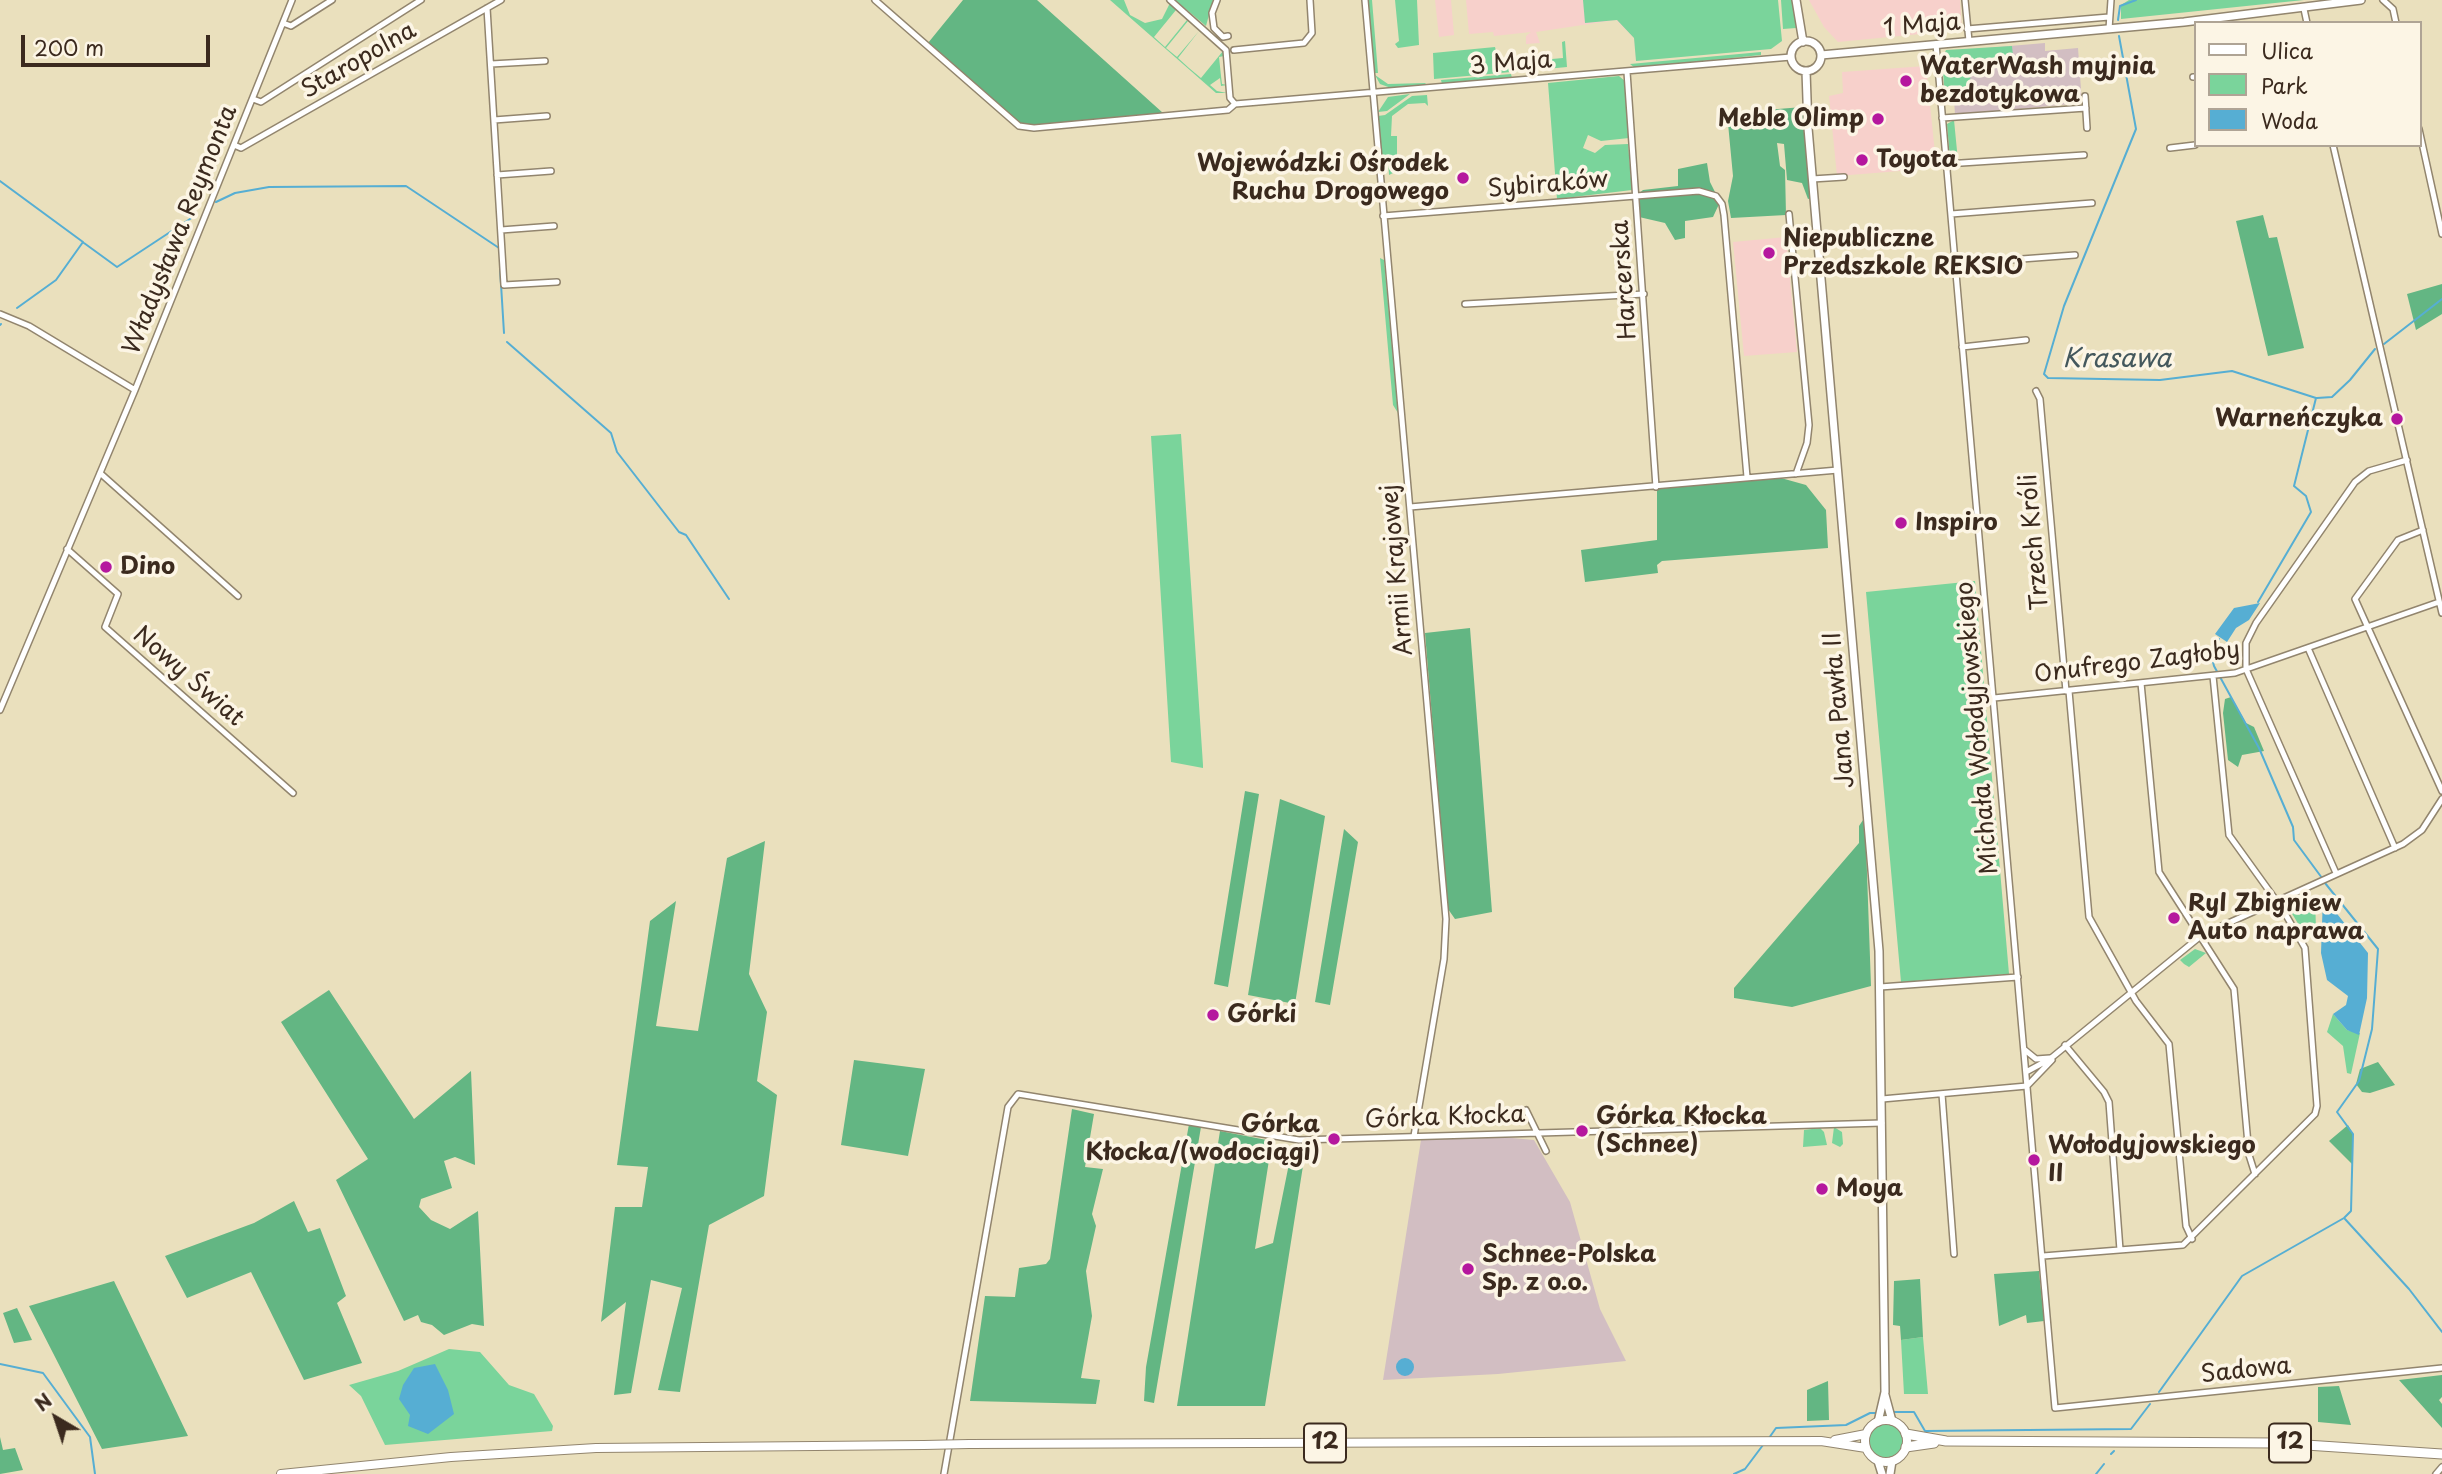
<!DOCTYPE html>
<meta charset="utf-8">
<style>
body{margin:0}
#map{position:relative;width:2442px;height:1474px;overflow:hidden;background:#eae0bd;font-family:"Playpen Sans",sans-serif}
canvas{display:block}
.legend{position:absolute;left:2194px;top:21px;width:228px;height:126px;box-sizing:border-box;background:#fcf5e5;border:2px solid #afa495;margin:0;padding:9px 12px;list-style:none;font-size:21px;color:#3b2a1e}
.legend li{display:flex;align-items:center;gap:14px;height:35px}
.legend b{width:35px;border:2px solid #afa495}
.north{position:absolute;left:21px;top:1383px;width:70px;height:70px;-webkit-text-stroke:5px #fcf5e5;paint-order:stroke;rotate:321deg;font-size:19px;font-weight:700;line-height:28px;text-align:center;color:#3b2a1e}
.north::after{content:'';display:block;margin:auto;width:24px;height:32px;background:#3b2a1e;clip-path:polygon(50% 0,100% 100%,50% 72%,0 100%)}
.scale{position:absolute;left:21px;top:35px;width:189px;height:32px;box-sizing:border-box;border:4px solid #3b2a1e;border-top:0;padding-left:9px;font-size:21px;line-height:24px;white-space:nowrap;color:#3b2a1e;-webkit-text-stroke:5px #fcf5e5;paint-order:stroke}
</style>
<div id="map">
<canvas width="2442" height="1474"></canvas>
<ul class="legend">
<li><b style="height:9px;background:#fff"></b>Ulica</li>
<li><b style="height:19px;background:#7ad49b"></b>Park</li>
<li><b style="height:19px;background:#56aed3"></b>Woda</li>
</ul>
<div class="north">N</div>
<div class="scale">200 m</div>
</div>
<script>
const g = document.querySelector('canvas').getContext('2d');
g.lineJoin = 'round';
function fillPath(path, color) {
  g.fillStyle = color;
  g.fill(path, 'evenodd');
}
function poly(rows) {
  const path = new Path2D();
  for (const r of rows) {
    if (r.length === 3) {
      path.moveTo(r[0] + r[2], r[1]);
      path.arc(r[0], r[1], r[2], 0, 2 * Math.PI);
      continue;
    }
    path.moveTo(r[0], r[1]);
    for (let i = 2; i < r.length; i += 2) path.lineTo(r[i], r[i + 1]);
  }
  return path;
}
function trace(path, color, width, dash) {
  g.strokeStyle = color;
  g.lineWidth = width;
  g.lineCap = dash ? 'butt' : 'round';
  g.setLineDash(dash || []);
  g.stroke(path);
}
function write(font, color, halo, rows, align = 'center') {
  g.font = font + ' "Playpen Sans",sans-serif';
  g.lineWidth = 7;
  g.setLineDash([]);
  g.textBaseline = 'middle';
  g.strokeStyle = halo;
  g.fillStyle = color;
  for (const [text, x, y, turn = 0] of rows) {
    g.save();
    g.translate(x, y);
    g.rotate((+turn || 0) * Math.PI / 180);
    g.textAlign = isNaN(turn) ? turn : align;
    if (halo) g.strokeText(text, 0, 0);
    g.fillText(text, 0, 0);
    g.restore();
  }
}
fillPath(poly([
 [1435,0,1451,0,1454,35,1439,37],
 [1466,0,1770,0,1636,61,1634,38,1616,20,1536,32,1540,43,1526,44,1526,36,1531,32,1494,36,1493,32,1469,34],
 [1809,0,1960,0,1962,30,1838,42,1824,27],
 [1926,66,1936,163,1925,165,1925,169,1837,176,1829,96,1843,93,1842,72],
 [1786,237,1797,352,1744,356,1733,242]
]), '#f7d0cb');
fillPath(poly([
 [2045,43,2045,51,2078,48,2082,103,1955,115,1951,51],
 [1501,1137,1534,1140,1570,1202,1600,1309,1626,1361,1498,1374,1383,1380,1421,1140]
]), '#d2bec2');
fillPath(poly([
 [1110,0,1124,0,1130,15,1145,23,1162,19,1170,3,1180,13,1176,10,1154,37,1165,47,1187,20,1185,17,1192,24,1188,21,1166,48,1177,57,1199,31,1197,27,1203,34,1199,31,1178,58,1189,68,1211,41,1209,37,1215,44,1211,41,1189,68,1201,78,1223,51,1224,56,1219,57,1221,76,1222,84,1227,85,1221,86,1220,78,1210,85,1217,91,1227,93,1216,93],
 [1175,0,1213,0,1206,26],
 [1368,0,1372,0,1378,73,1374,73],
 [1395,0,1417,0,1419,45,1398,48,1395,44,1399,41],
 [1583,0,1778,0,1782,41,1771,49,1636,61,1634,38,1617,20,1585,23],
 [1781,0,1793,0,1796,28,1783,29],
 [2129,0,2304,0,2121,19,2121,5],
 [1565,41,1567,67,1515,72,1514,61,1518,58,1519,62,1563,58,1562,42],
 [2012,46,2013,56,1971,60,1970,85,1959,95,1945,97,1942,59,1946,50],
 [1495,47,1498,59,1509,60,1511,72,1434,79,1433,53],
 [1761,52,1761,55,1635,68,1630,64],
 [1511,74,1512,78,1442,84,1441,80],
 [1375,75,1388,84,1426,83,1423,86,1391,88,1380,84],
 [1619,76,1626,82,1629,138,1601,141,1588,135,1583,148,1595,153,1605,145,1628,144,1632,190,1557,199,1548,83],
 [1410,94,1387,111,1378,112,1388,97],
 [1412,96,1427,95,1428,106,1425,103,1408,104,1392,116,1391,136,1397,136,1397,171,1389,175,1388,156,1381,154,1378,116,1385,115],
 [1954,120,1958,161,1954,161,1950,158,1947,124],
 [1380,258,1384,260,1398,413,1393,405],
 [1181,434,1203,765,1203,768,1171,762,1151,436],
 [1975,581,2009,974,1901,982,1866,592],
 [2315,895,2316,931,2305,935,2288,907],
 [2195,949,2206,953,2189,967,2184,964,2180,960],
 [2333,1014,2347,1030,2360,1033,2351,1074,2347,1073,2343,1046,2327,1032],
 [1834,1127,1842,1132,1843,1144,1840,1147,1832,1143],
 [1820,1128,1824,1132,1827,1145,1803,1147,1804,1130],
 [1923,1337,1928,1394,1904,1394,1901,1340],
 [449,1349,480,1352,509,1385,534,1394,553,1426,552,1431,385,1445,361,1396,349,1385,398,1371],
 [1886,1441,17]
]), '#7ad49b');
fillPath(poly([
 [963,0,1037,0,1163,113,1031,126,1018,123,928,43],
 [1803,107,1811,198,1808,199,1802,183,1787,180,1784,144,1777,143,1780,166,1785,170,1786,215,1731,218,1728,201,1733,176,1727,113],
 [1707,163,1710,182,1720,202,1713,217,1685,221,1685,238,1675,240,1665,223,1639,217,1637,195,1643,190,1678,186,1678,169],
 [2263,215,2269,238,2277,237,2304,348,2268,356,2236,221],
 [2442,284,2442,314,2416,330,2407,294],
 [1781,478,1806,485,1826,510,1828,548,1662,561,1657,565,1658,573,1585,582,1581,550,1657,540,1657,489],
 [1470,628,1492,912,1455,919,1448,909,1425,633],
 [2231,697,2246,723,2254,727,2264,751,2242,755,2238,767,2228,760,2223,713,2225,699],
 [1245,791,1259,794,1228,987,1214,984],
 [1280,799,1325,816,1295,1004,1248,995],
 [1865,817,1871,986,1792,1007,1734,998,1734,988,1859,843,1859,826],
 [1344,829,1358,842,1330,1005,1315,1002],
 [765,841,749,974,767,1012,757,1081,777,1095,764,1196,709,1225,680,1392,658,1390,682,1288,651,1280,631,1393,614,1395,626,1302,601,1322,615,1207,642,1207,648,1167,617,1165,650,921,676,901,656,1026,698,1031,727,858],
 [329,990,414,1119,471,1071,475,1165,455,1157,444,1161,452,1188,421,1199,419,1207,431,1220,450,1229,478,1211,484,1326,472,1324,444,1335,432,1325,421,1322,418,1315,404,1321,336,1180,368,1159,281,1022],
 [854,1060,925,1069,908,1156,841,1145],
 [2378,1062,2395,1085,2370,1093,2362,1092,2356,1084,2360,1069],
 [1072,1109,1094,1114,1085,1167,1103,1169,1092,1214,1096,1226,1086,1271,1092,1316,1081,1378,1100,1380,1096,1404,970,1401,985,1296,1015,1297,1019,1268,1046,1264,1050,1259],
 [1189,1124,1201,1127,1154,1403,1144,1401,1146,1367],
 [2348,1125,2353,1134,2353,1165,2329,1141],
 [1220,1131,1272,1141,1255,1249,1273,1243,1293,1144,1306,1147,1265,1406,1177,1406],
 [294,1201,308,1232,320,1228,346,1296,337,1303,362,1363,304,1380,251,1272,187,1298,165,1256,254,1223],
 [2039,1271,2044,1321,2027,1323,2026,1315,1999,1326,1994,1274],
 [1920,1279,1923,1337,1901,1340,1900,1326,1893,1325,1894,1281],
 [114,1281,188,1436,102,1449,29,1306],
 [17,1308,32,1340,14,1343,3,1313],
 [2442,1375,2442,1397,2439,1400,2442,1404,2442,1428,2399,1380],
 [1828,1381,1829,1420,1807,1421,1807,1390],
 [2339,1386,2351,1425,2318,1422,2318,1387],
 [0,1437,3,1450,15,1448,23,1470,0,1474]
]), '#63b683');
fillPath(poly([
 [2260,603,2249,620,2236,628,2227,642,2215,634,2234,608],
 [2323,896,2368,953,2367,998,2359,1035,2347,1030,2333,1014,2346,1005,2348,996,2327,980,2321,953],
 [1405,1367,9],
 [435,1364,448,1390,454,1414,428,1434,408,1426,410,1415,399,1399,403,1385,414,1368]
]), '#56aed3');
trace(poly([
 [2118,20,2120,6,2136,0],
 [2119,36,2136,129,2064,306,2044,374,2048,378,2160,380,2232,371,2316,398,2294,486,2306,496,2311,512,2258,602],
 [0,181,83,242,56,280,17,308],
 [216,202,235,193,269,187,406,186,499,248],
 [84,243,117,267,196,215],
 [500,268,504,333],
 [0,325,1,324],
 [507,342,611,433,617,452,679,532,686,535,729,599],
 [2384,344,2442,299],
 [2317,398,2332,397,2350,380,2375,349],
 [2219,639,2212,658,2214,666,2259,748,2293,827,2294,840,2322,878],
 [2345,1219,2409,1289,2442,1332],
 [0,1364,43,1373,90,1437,95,1474],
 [2159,1392,2242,1276,2344,1218,2351,1211,2353,1134,2337,1112,2359,1081,2372,1029,2378,949,2325,883],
 [1894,1412,1914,1412,1925,1431,2131,1429,2150,1404],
 [1769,1438,1776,1428,1846,1425,1870,1413,1878,1413],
 [2111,1454,2114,1451],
 [1734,1474,1745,1469,1763,1445],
 [2096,1474,2104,1464]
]), '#56aed3', 2);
const street = poly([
 [875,0,1019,126,1034,128,1228,110,1235,104],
 [1170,0,1226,50,1230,98,1235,104],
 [1217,0,1212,13,1214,28,1223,37,1228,36],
 [1365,0,1446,919,1444,959,1414,1136],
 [1965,0,1969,41],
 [2383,0,2393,9,2396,23],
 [487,8,504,285,557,282],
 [2304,9,2307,23],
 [283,23,291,26,332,0],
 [1967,29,2109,17],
 [2109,29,2111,0],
 [1936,44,2055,1408,2442,1368],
 [1234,50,1304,43,1312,33,1310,0],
 [491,64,545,61],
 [1627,72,1656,487],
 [2193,77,2195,77],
 [2085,96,2087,128],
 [253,99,261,102,421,0],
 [1235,104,1791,57],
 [1942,118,2086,108],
 [494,120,547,116],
 [2419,129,2442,234],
 [234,145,241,148,501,0],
 [2333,145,2442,613],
 [2170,148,2195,145],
 [1946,164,2084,155],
 [497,175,551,171],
 [1812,179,1844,177],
 [1789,214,1809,425,1807,443,1796,474],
 [1951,214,2092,203],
 [1383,216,1699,191,1716,196,1722,204,1724,215,1747,477],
 [501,230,554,226],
 [1955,264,2075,255],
 [1465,304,1644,294],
 [0,314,29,326,135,390],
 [1962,347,2026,340],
 [2036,391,2040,399,2066,691],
 [100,473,238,596],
 [1410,507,1838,470],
 [2423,530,2398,540,2355,599,2442,791],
 [67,549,118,594,105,627,293,793],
 [2308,648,2395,848],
 [2141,683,2159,872,2234,989,2249,1155,2255,1174],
 [2069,691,2089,917,2136,1001,2169,1044,2186,1226,2192,1239],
 [1994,698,2235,673,2439,602],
 [0,710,135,390,292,0],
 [2336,873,2246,669,2246,643,2256,623,2355,482,2369,471,2407,460],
 [1880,987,2018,977],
 [2065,1045,2104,1092,2109,1102,2120,1250],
 [2025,1050,2036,1059,2050,1058],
 [2026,1072,2050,1059,2202,935,2403,844,2422,830,2442,799],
 [1942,1094,1954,1254],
 [1882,1099,2027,1086,2052,1060],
 [1526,1110,1546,1151],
 [2043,1256,2183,1245,2315,1114,2317,1106,2305,948,2283,910,2229,835,2213,676],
 [944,1474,1008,1107,1018,1094,1299,1140,1882,1123],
 [2436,1474,2442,1467]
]);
const secondary = poly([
 [1796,0,1803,42],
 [1806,56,15],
 [1821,55,2184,22,2361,0],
 [1806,71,1808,128,1879,951,1885,1392,1878,1422],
 [1885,1395,1892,1421],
 [1878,1461,1882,1474],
 [1890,1474,1892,1461]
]);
const primary = poly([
 [1886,1441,21],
 [1835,1440,1866,1434],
 [969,1444,1821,1441,1866,1448],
 [281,1474,451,1457,596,1448,924,1445]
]);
const highway = poly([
 [1906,1434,1946,1441,2276,1443,2442,1454],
 [1906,1447,1934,1443]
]);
trace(street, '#92856e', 8);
trace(secondary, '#92856e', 10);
trace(primary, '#92856e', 10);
trace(highway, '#92856e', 11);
trace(street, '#fff', 5);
trace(secondary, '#fff', 7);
trace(primary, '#fff', 8);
trace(highway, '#fff', 9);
const primaryBridge = poly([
 [924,1445,969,1444]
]);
trace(primaryBridge, '#92856e', 10, []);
trace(primaryBridge, '#fff', 8);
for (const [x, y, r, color] of [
 [1906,81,7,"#b5179e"],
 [1878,119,7,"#b5179e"],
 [1862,160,7,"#b5179e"],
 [1463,178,7,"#b5179e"],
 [1769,253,7,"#b5179e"],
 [2397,419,7,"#b5179e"],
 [1901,523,7,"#b5179e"],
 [106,567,7,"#b5179e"],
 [2174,918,7,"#b5179e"],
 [1213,1015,7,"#b5179e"],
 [1582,1131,7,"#b5179e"],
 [1334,1139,7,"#b5179e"],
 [2034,1160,7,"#b5179e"],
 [1822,1189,7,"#b5179e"],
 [1468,1269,7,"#b5179e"]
]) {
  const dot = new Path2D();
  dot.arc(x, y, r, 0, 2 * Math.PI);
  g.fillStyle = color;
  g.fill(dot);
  trace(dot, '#fcf5e5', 2.5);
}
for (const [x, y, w] of [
 [1325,1443,42],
 [2290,1443,42]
]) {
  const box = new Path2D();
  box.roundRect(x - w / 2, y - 19.5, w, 39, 5);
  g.fillStyle = '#fcf5e5';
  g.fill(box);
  trace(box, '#3b2a1e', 2);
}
write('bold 23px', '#3b2a1e', null, [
 ["12",1325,1443],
 ["12",2290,1443]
]);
write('24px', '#3b2a1e', '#fcf5e5', [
 ["1 Maja",1922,26,-5],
 ["Staropolna",359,61,-30],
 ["3 Maja",1511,64,-5],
 ["Sybiraków",1548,185,-5],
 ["Władysława Reymonta",181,230,-68],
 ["Harcerska",1625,280,-94],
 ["Trzech Króli",2035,542,-95],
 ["Armii Krajowej",1398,570,-95],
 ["Onufrego Zagłoby",2137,663,-7],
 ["Nowy Świat",188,677,41],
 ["Jana Pawła II",1840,710,-95],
 ["Michała Wołodyjowskiego",1978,728,-95],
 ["Górka Kłocka",1445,1118,-2],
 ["Sadowa",2246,1371,-6]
]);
write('bold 24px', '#3b2a1e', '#fcf5e5', [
 ["WaterWash myjnia",1920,67],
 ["bezdotykowa",1920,95],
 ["Meble Olimp",1864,119,"right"],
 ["Toyota",1876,160],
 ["Wojewódzki Ośrodek",1449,164,"right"],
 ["Ruchu Drogowego",1449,192,"right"],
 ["Niepubliczne",1783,239],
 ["Przedszkole REKSIO",1783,267],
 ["Warneńczyka",2383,419,"right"],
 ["Inspiro",1915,523],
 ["Dino",120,567],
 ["Ryl Zbigniew",2188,904],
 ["Auto naprawa",2188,932],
 ["Górki",1227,1015],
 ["Górka Kłocka",1596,1117],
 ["(Schnee)",1596,1145],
 ["Górka",1320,1125,"right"],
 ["Kłocka/(wodociągi)",1320,1153,"right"],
 ["Wołodyjowskiego",2048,1146],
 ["II",2048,1174],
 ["Moya",1836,1189],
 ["Schnee-Polska",1482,1255],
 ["Sp. z o.o.",1482,1283]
], 'left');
write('italic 26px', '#44585d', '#fcf5e5', [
 ["Krasawa",2117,360]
]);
</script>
